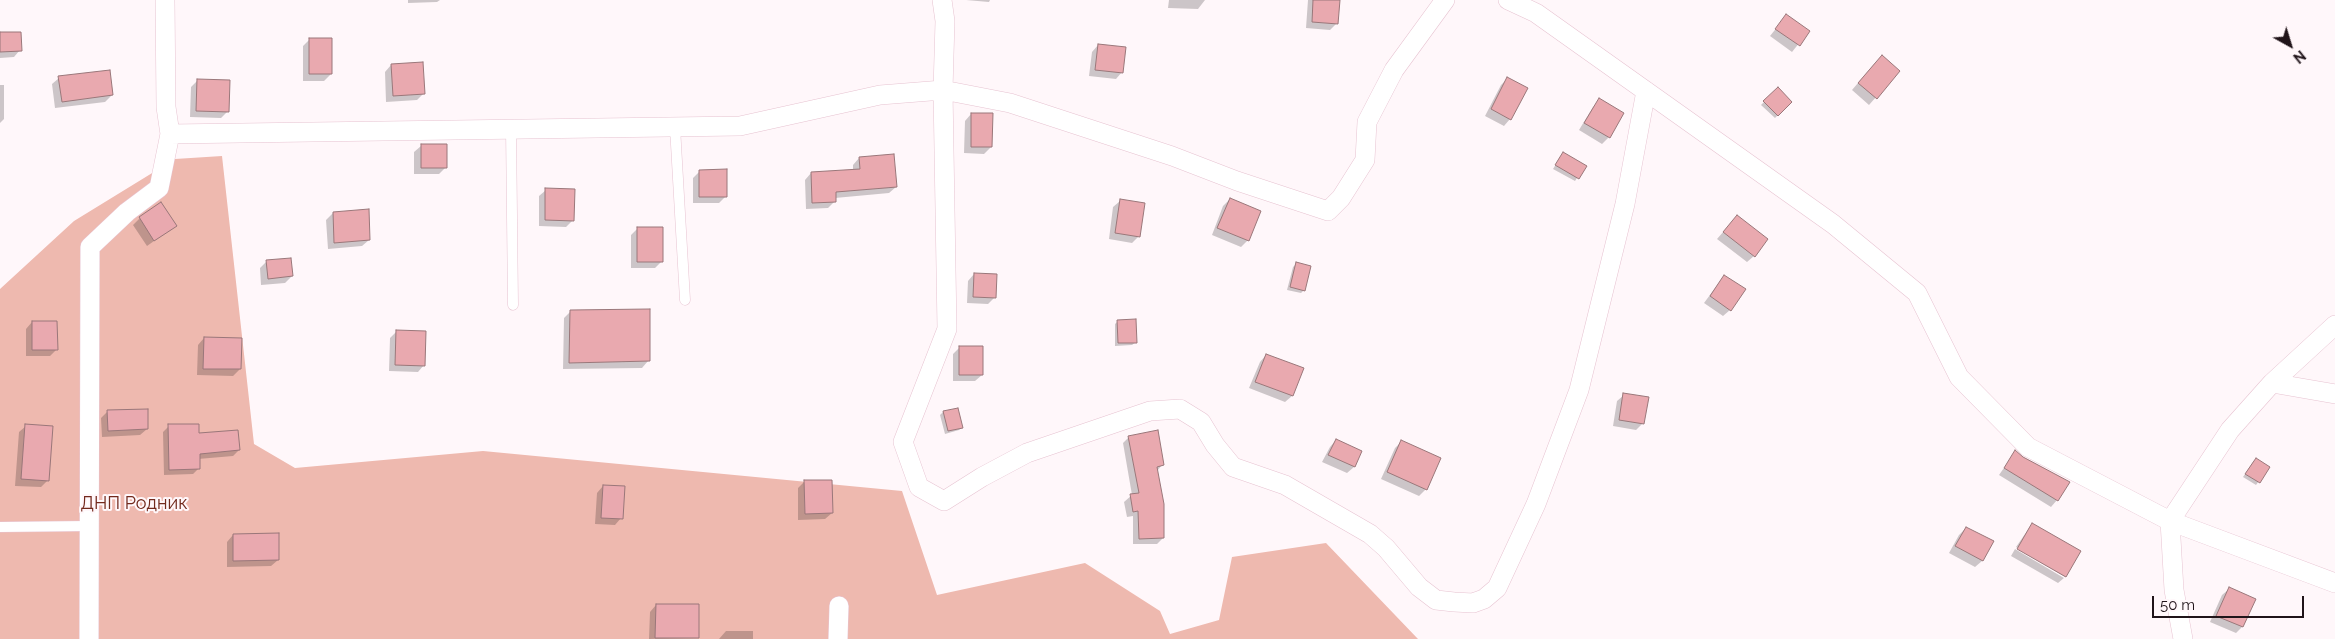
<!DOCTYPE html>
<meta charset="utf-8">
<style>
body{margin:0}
#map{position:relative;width:2335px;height:639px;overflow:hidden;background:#fff7fa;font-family:Raleway,sans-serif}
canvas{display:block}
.north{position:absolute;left:2265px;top:20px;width:50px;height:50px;-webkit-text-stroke:4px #fff7fa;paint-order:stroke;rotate:141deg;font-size:14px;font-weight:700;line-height:20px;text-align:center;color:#201419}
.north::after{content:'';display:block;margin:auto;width:18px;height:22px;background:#201419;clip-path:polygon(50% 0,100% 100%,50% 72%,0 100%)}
.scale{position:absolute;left:2152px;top:596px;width:152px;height:22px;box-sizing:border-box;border:2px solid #201419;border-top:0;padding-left:6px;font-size:15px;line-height:18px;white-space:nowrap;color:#201419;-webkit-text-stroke:4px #fff7fa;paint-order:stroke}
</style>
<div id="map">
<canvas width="2335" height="639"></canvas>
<div class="north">N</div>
<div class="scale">50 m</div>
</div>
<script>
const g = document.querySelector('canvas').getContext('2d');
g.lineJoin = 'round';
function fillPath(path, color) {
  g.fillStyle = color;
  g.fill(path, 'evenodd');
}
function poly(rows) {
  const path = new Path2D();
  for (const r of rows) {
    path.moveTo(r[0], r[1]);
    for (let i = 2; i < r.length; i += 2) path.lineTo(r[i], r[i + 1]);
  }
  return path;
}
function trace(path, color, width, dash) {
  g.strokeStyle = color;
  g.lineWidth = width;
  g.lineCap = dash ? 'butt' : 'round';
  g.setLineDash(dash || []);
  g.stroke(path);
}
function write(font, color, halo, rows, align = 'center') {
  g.font = font + ' Raleway,sans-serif';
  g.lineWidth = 4;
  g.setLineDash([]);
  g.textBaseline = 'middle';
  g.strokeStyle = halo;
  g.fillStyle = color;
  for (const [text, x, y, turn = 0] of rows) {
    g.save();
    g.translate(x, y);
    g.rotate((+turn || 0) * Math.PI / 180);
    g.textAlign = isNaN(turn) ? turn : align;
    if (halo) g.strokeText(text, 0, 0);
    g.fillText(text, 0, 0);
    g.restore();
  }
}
fillPath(poly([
 [222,156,254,444,295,468,483,451,902,491,937,595,1085,563,1160,611,1170,634,1219,620,1232,557,1326,543,1418,639,0,639,0,289,74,221,175,159]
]), '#eeb9af');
fillPath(poly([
 [408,0,440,0,437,2,408,3],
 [966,0,990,0,989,2],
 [1169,0,1205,0,1198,9,1168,8],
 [1308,0,1339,0,1337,23,1330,30,1306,28],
 [1786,16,1808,32,1792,52,1770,36],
 [0,34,20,50,14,57,0,58],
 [310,39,331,74,324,81,303,81,303,46],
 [1098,45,1122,72,1116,79,1089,76,1092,52],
 [1875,63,1899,71,1869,105,1852,90],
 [391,65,424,93,417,100,386,102,385,72],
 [59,78,112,95,105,102,55,108,52,84],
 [1507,79,1510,119,1504,126,1485,116,1501,85],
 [197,81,228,111,221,118,190,117,191,87],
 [0,85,4,85,4,119,0,123],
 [1777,89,1791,102,1775,118,1761,105],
 [1600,100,1623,114,1609,137,1602,144,1579,130,1593,107],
 [971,114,991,147,984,154,964,153,965,121],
 [421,146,446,167,439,174,414,174,414,152],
 [1563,153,1585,166,1575,181,1553,169],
 [859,158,896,187,889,193,835,198,835,201,828,208,806,209,805,180,811,173,853,171,853,165],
 [700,171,726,196,719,203,693,203,693,178],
 [546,190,573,220,566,227,539,226,539,196],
 [1230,199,1248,240,1241,247,1212,235,1223,206],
 [1120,201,1139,236,1132,243,1109,239,1113,207],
 [333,213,369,240,362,246,328,249,326,220],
 [1737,216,1754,256,1747,262,1717,239],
 [140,218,175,226,147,246,133,225],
 [638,228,662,261,655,268,631,268,631,235],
 [267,261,292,276,285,283,261,285,260,268],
 [1296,264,1304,290,1301,293,1287,290,1293,267],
 [974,274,995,297,988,304,967,303,968,281],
 [1724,276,1730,310,1723,316,1704,303],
 [571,311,648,361,642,368,563,369,564,318],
 [1118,321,1136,342,1132,345,1115,346,1115,324],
 [32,322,56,350,50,356,26,356,26,329],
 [397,331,424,365,418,372,389,371,390,338],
 [204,338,240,369,233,376,197,375,198,345],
 [960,347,982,375,975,381,953,381,953,354],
 [1266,355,1302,369,1292,396,1285,402,1249,388,1260,362],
 [1624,395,1643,423,1636,430,1613,426,1617,401],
 [957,409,962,427,959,430,945,434,940,415,943,412],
 [108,411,147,429,140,435,102,437,101,418],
 [26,426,48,480,41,487,15,486,19,432],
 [169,426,198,434,239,450,233,456,198,459,199,468,193,474,164,475,163,432],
 [1129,437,1162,465,1157,471,1163,538,1157,544,1133,544,1133,516,1127,517,1124,502,1132,495,1123,443],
 [1336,440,1360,452,1354,467,1347,473,1322,462,1330,447],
 [1402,441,1426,489,1419,496,1381,479,1395,448],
 [2015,452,2057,500,2051,507,1999,475],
 [2253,462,2269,468,2256,485,2243,477],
 [804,482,832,513,825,519,798,520,798,488],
 [603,486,621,518,615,525,595,524,597,493],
 [2032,524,2079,552,2065,577,2016,547],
 [1966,528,1992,542,1982,561,1975,567,1949,553,1959,535],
 [233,535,278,560,271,566,227,567,227,542],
 [2015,549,2064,578,2058,583,2011,556],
 [2229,589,2254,600,2242,627,2236,633,2210,622,2222,595],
 [656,605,698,638,649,639,650,612],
 [726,631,753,631,753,639,719,639]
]), '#0003');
const building = poly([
 [1313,0,1340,0,1338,24,1312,22,1313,0],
 [1786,14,1810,31,1800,46,1775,29,1786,14],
 [0,32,21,32,22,51,0,52,0,32],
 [309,38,332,38,332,74,309,74,309,38],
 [1098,44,1126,47,1123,73,1095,70,1098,44],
 [1882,55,1900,71,1877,99,1858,83,1882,55],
 [423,62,425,94,393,96,391,64,423,62],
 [110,70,113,95,62,102,58,76,110,70],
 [1507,77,1528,88,1511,120,1491,109,1507,77],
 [197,79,230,80,229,112,196,111,197,79],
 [1778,87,1792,102,1778,116,1763,101,1778,87],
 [1599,98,1624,113,1610,138,1584,123,1599,98],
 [971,113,993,113,992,147,971,147,971,113],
 [421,144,447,144,447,168,421,168,421,144],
 [1563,152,1587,166,1579,179,1555,165,1563,152],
 [894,154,897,187,836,192,836,202,812,203,811,172,860,169,859,157,894,154],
 [727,169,727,197,699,197,699,170,727,169],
 [545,188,575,189,574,221,545,220,545,188],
 [1230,198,1261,211,1249,241,1217,228,1230,198],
 [1120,199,1145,203,1140,237,1115,233,1120,199],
 [161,202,177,226,154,241,139,217,161,202],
 [369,209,370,240,334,243,333,212,369,209],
 [1737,215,1768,239,1755,257,1723,232,1737,215],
 [637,227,663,227,663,262,637,262,637,227],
 [291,258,293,276,268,279,266,260,291,258],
 [1296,262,1311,266,1305,291,1290,287,1296,262],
 [974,273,997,274,996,298,973,297,974,273],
 [1724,275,1746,289,1731,311,1710,296,1724,275],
 [650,309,650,361,569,363,570,310,650,309],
 [1136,319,1137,343,1118,343,1117,320,1136,319],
 [32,321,57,321,58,350,32,350,32,321],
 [396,330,426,331,425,366,395,365,396,330],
 [204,337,242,338,241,369,203,369,204,337],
 [959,346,983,346,983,375,959,375,959,346],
 [1266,354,1304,368,1293,396,1255,382,1266,354],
 [1623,393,1649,397,1644,424,1619,420,1623,393],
 [958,408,963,428,948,431,943,411,958,408],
 [148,409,148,429,108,431,107,410,148,409],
 [25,424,53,426,49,481,21,479,25,424],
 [168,424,199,424,199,433,238,430,240,450,200,454,200,469,169,470,168,424],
 [1158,430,1164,465,1157,467,1164,504,1164,538,1139,539,1138,511,1133,512,1130,494,1139,493,1128,436,1158,430],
 [1336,439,1362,451,1355,467,1328,455,1336,439],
 [1401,440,1441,458,1427,490,1387,472,1401,440],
 [2015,450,2023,457,2070,482,2058,501,2004,468,2015,450],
 [2256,458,2270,467,2260,483,2245,474,2256,458],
 [804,480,832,480,833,513,805,514,804,480],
 [603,485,625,486,623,519,601,518,603,485],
 [2032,523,2081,551,2066,577,2017,549,2032,523],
 [1966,527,1994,541,1983,561,1955,546,1966,527],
 [279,533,279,560,233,561,233,534,279,533],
 [2229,587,2256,599,2243,627,2216,616,2229,587],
 [656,604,699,604,699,638,655,638,656,604]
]);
fillPath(building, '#e9a9af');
trace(building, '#9a777a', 1);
const lane = poly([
 [675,127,685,300],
 [511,128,513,305],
 [0,527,89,526]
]);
const street = poly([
 [165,0,166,107,170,134,740,126,880,95,943,90,1010,103,1172,156,1237,181,1328,211,1341,198,1365,160,1367,122,1394,70,1445,0],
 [942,0,945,21,943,90,947,329,903,442,919,487,944,501,982,477,1027,453,1150,411,1180,409,1201,422,1215,445,1233,467,1285,485,1370,534,1386,548,1419,587,1436,600,1454,602,1473,603,1484,599,1497,588,1536,504,1579,390,1625,204,1646,91],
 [1508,0,1536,13,1833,224,1917,293,1959,377,2028,447,2170,521,2335,583],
 [2272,383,2335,325],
 [89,639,90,247,127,212,159,188,170,134],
 [838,639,839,606],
 [2183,639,2174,590,2170,521,2230,430,2272,383,2335,394]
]);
trace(lane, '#e7c3d1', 11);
trace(street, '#e7c3d1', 20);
trace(lane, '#fff', 10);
trace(street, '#fff', 19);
write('18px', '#72291c', '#fff7fa', [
 ["ДНП Родник",134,504]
]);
</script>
